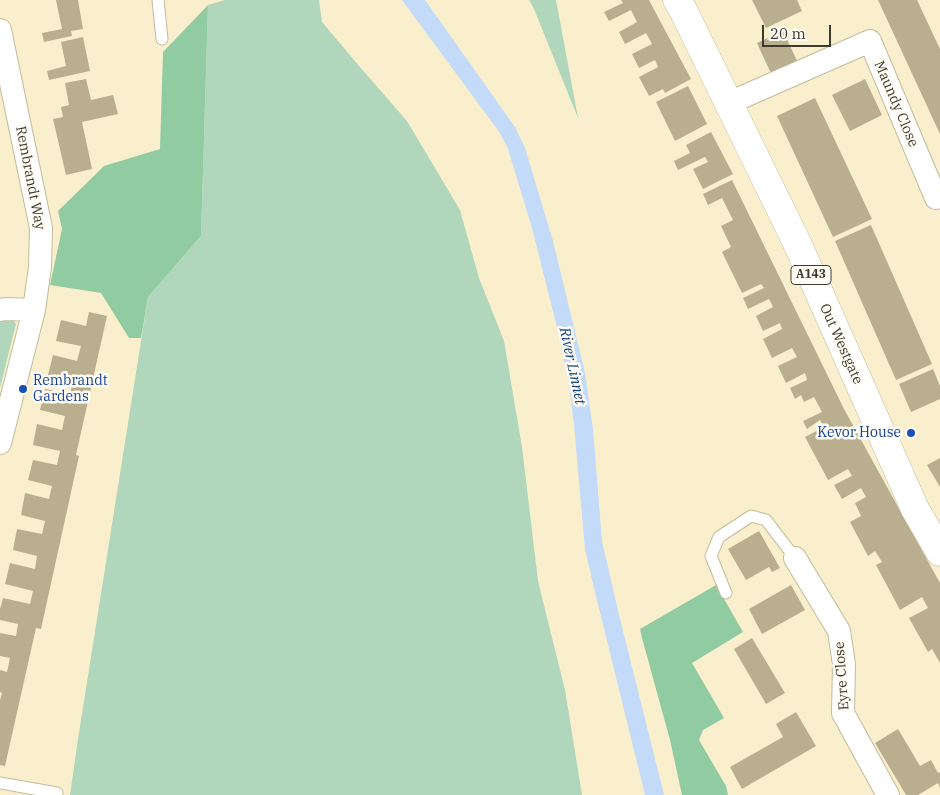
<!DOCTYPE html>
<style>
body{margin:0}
#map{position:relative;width:940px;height:795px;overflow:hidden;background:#f9efcd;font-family:"IBM Plex Serif",serif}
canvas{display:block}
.scale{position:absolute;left:762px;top:25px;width:69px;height:22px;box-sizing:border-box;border:2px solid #3e3a2d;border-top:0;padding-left:6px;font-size:15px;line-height:18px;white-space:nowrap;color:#3e3a2d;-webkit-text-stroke:4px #fefcf5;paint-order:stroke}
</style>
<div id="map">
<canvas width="940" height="795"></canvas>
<div class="scale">20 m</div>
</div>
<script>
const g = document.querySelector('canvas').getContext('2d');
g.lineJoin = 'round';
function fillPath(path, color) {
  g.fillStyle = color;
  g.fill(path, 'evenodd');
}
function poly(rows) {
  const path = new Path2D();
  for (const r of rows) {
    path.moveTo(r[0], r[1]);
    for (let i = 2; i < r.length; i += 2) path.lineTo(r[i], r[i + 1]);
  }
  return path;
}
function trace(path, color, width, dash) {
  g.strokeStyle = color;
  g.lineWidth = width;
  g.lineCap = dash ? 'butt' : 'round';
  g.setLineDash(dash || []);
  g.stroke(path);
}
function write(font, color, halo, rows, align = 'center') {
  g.font = font + ' "IBM Plex Serif",serif';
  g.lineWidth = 5;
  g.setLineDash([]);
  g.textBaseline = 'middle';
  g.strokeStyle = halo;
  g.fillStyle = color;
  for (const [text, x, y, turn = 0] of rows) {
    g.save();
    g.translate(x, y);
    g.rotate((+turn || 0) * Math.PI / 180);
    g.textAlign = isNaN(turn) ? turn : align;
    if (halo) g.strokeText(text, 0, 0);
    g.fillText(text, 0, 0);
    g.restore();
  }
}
fillPath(poly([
 [225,0,319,0,322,22,360,67,407,121,460,210,479,278,504,341,522,447,538,581,565,690,582,795,70,795,78,739,148,297,201,236,208,5],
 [529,0,556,0,578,118,534,9],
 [10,315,16,324,0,388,0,317]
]), '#b0d7bb');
fillPath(poly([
 [208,5,201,236,148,297,141,338,129,338,101,293,50,285,62,229,58,211,104,166,160,149,163,52],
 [716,585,743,632,692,663,724,718,703,730,699,740,726,786,728,795,682,795,670,740,642,638,640,629]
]), '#90cba2');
fillPath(poly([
 [402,0,425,0,515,127,525,148,553,241,585,373,593,429,602,541,619,615,664,795,645,795,594,588,585,549,574,425,569,385,565,365,556,323,532,228,508,149,500,133]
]), '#c3daf9');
fillPath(poly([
 [56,0,78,0,83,29,71,31,72,36,44,42,42,33,62,29],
 [621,0,649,0,691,79,665,93,663,89,649,96,639,77,658,67,655,60,639,68,632,54,652,44,646,33,625,44,619,32,637,22,631,10,609,21,604,12,623,3],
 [752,0,797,0,802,11,766,28],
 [878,0,917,0,940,49,940,134],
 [783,31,800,67,774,80,757,43],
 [83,37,90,71,49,80,47,71,66,66,61,42],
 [86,79,91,100,113,95,118,114,82,122,92,169,66,175,53,119,63,117,61,107,69,105,65,83],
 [865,79,882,115,850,131,832,95],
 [688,86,707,124,675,141,656,102],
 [815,98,872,219,833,237,777,116],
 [711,132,733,174,703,189,693,169,708,162,705,157,678,170,674,161,690,153,686,145],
 [732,180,844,409,940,583,940,663,932,649,928,652,909,618,928,608,922,597,900,610,876,565,882,562,875,551,868,556,850,522,861,516,855,503,866,497,861,488,842,499,834,485,852,476,848,469,828,480,805,437,824,427,820,420,807,429,803,421,822,412,814,397,804,402,801,395,795,399,790,388,807,380,805,373,786,383,778,366,797,357,792,348,772,358,763,339,782,329,780,323,763,331,756,316,773,307,769,299,748,309,743,298,764,288,761,284,742,293,722,252,731,247,721,226,733,220,722,198,708,205,703,194],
 [871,225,932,364,896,380,835,241],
 [89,312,107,316,76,455,79,456,41,629,36,628,5,766,0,765,0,700,2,693,0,692,0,670,7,672,10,658,0,656,0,633,16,636,18,624,0,620,0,609,3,598,30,604,33,591,5,584,10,563,35,569,37,556,13,550,17,529,42,534,45,521,21,515,25,493,49,499,52,486,28,480,33,460,57,465,60,451,33,445,37,424,62,430,65,416,40,410,45,389,70,394,73,381,48,375,53,355,77,361,81,346,56,341,61,320,86,326],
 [933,369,940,386,940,399,911,412,899,384],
 [940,458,940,487,927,465],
 [759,531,780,568,772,572,769,567,746,580,728,549],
 [791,585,805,610,762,634,749,609],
 [752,638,785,693,766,704,734,649],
 [796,712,816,746,742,789,730,767,783,737,776,724],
 [898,729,920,766,931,760,938,773,940,772,940,788,938,783,918,795,906,795,875,743]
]), '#b9af8e');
const lane = poly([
 [158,0,162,39],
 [726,593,711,556,719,537,751,516,766,520,795,558],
 [0,783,57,793]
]);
const street = poly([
 [0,30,41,228,40,267,34,310,0,443],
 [729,103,870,41,936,198],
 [0,310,6,309,34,310],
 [795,558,839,631,844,664,843,713,888,795]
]);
const primary = poly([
 [677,0,683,10,798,245,915,509,940,552]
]);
trace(lane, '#c5ba9a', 13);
trace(street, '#c5ba9a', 24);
trace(primary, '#c5ba9a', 29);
trace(lane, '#fff', 11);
trace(street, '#fff', 22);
trace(primary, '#fff', 28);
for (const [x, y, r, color] of [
 [23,389,5,"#1a4fb4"],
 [911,433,5,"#1a4fb4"]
]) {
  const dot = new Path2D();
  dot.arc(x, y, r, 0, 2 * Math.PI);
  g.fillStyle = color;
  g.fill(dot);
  trace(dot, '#fefcf5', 2);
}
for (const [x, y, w] of [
 [811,275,40]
]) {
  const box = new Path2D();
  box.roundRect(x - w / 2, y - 9.5, w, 19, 4);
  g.fillStyle = '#fefcf5';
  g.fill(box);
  trace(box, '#3e3a2d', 1);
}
write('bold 12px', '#3e3a2d', null, [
 ["A143",811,275]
]);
write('14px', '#3e3a2d', '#fefcf5', [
 ["Maundy Close",896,104,67],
 ["Rembrandt Way",30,178,79],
 ["Out Westgate",841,344,66],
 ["Eyre Close",842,676,-94]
]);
write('14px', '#164399', '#fefcf5', [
 ["Rembrandt",33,381],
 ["Gardens",33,397],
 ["Kevor House",901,433,"right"]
], 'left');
write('italic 15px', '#10417d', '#fefcf5', [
 ["River Linnet",572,366,78]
]);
</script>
